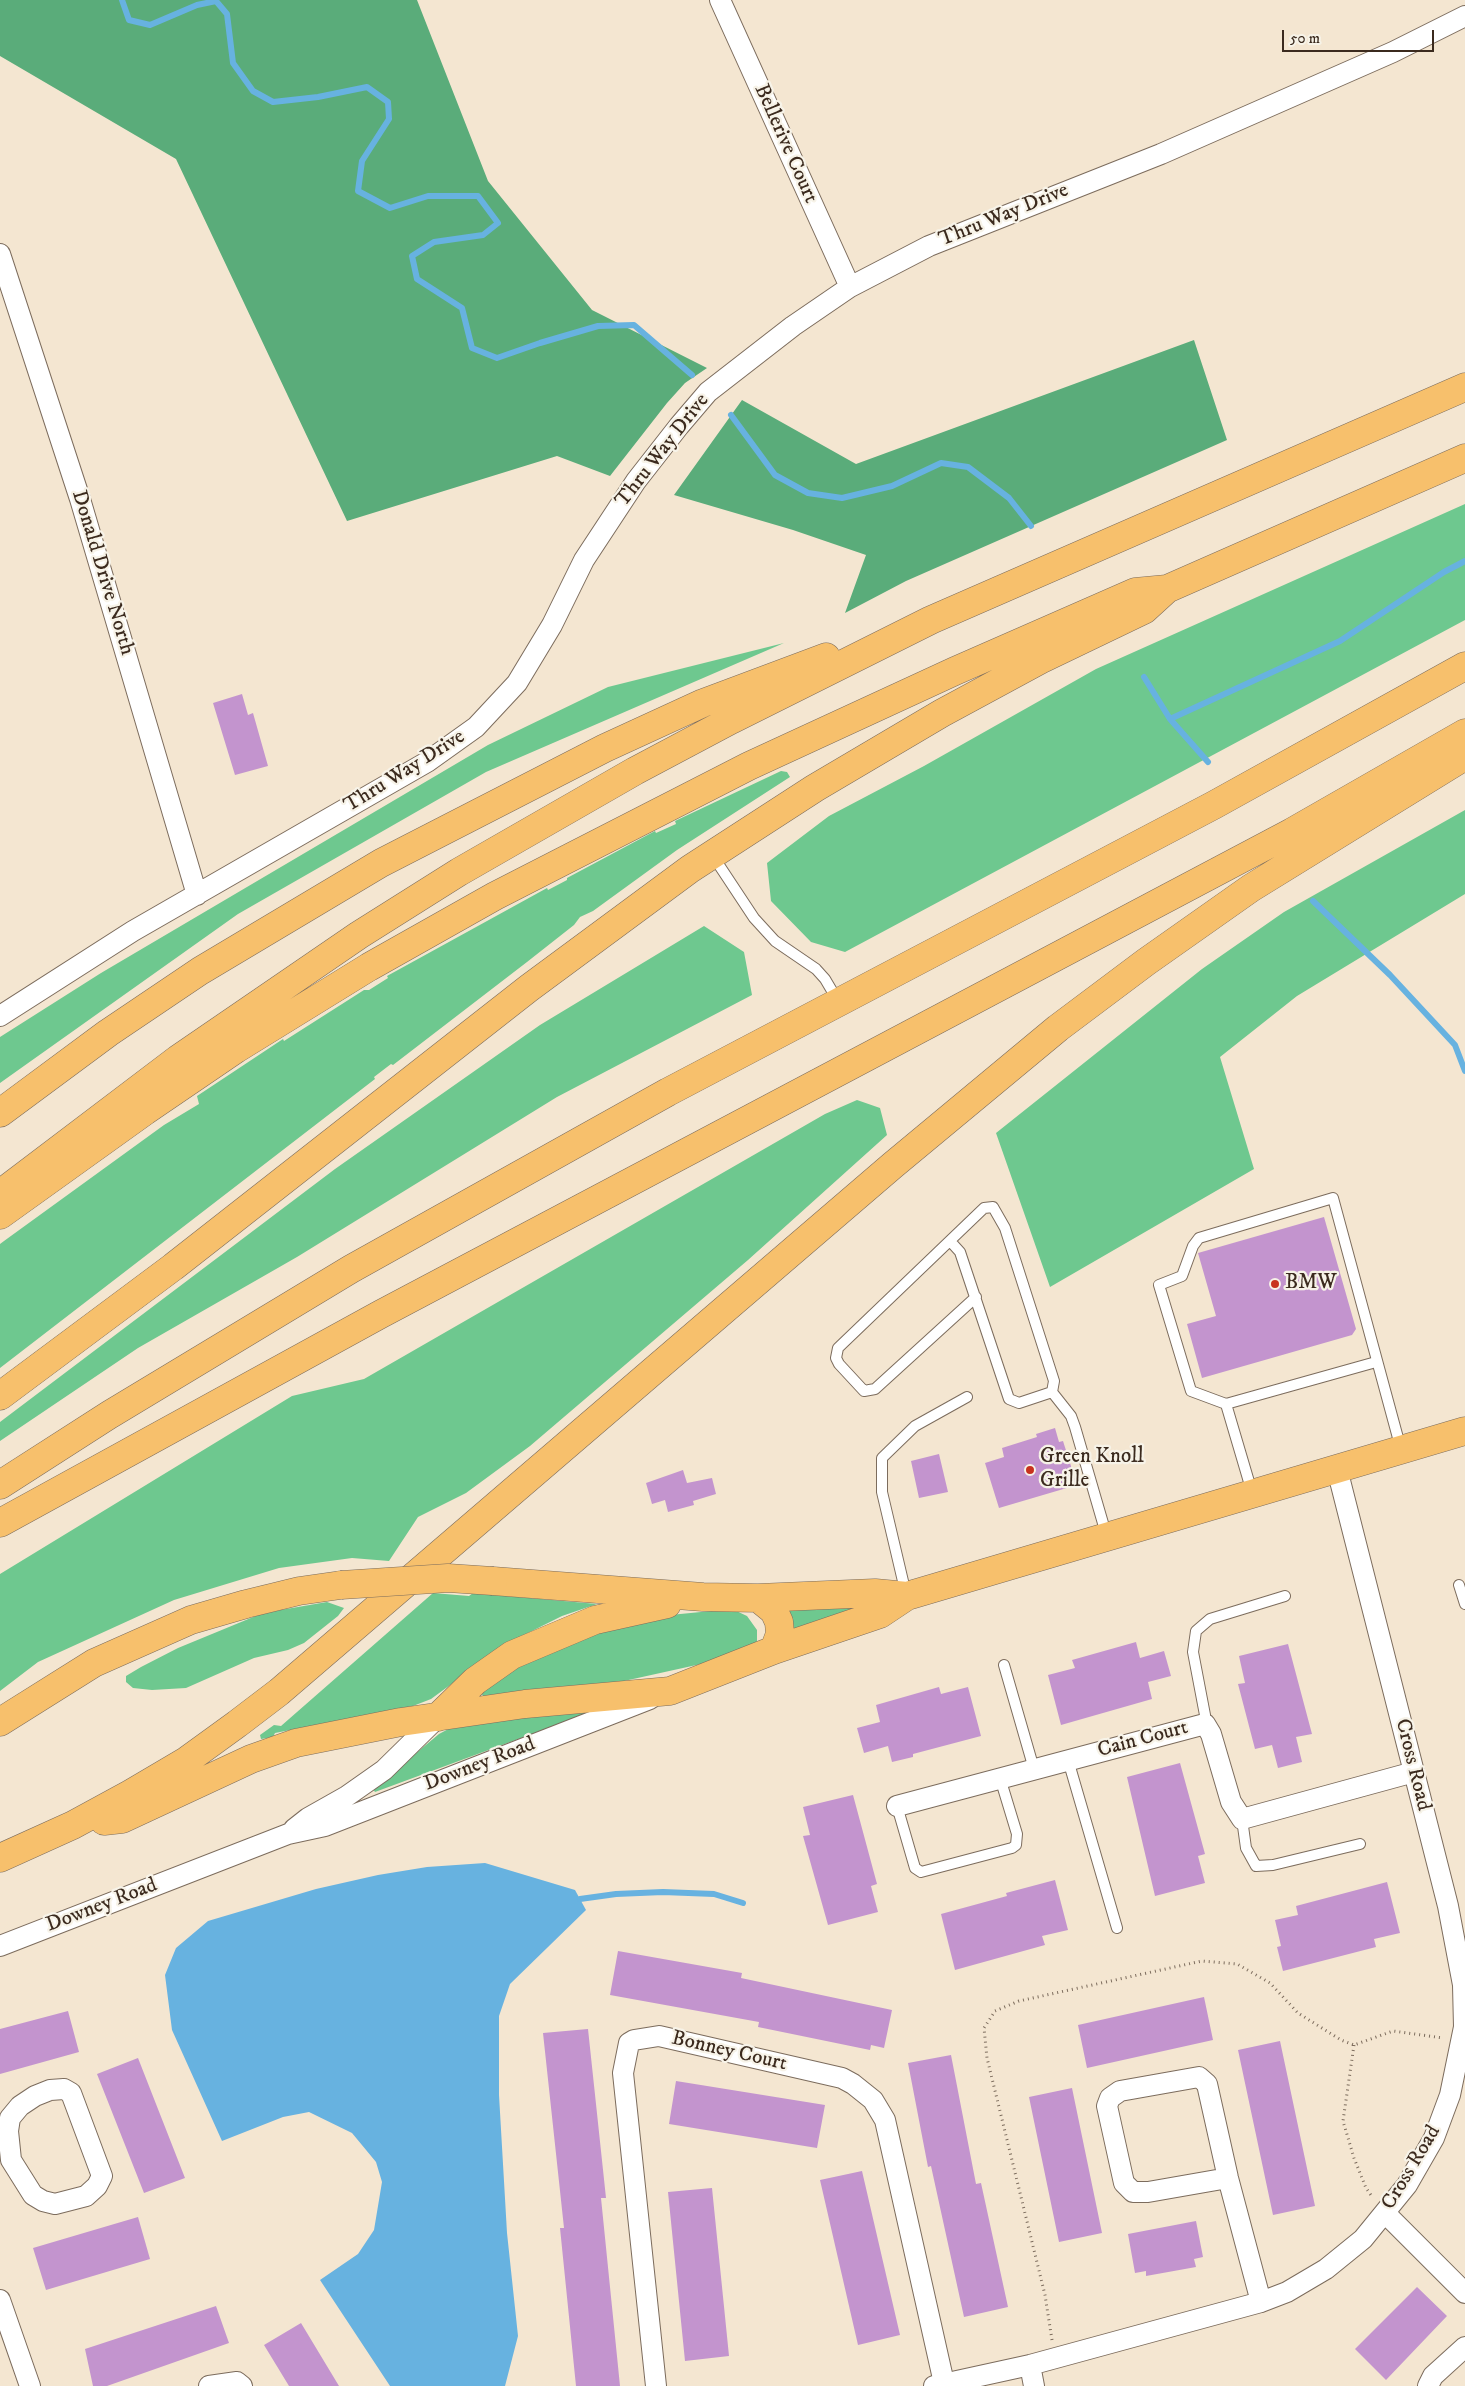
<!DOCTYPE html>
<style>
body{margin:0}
#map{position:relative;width:1465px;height:2386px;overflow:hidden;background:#f4e6d1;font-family:"IM FELL DW Pica",serif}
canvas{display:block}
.scale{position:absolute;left:1282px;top:30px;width:152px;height:22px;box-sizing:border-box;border:2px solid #3b2a1e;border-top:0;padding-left:6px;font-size:15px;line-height:18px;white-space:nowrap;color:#3b2a1e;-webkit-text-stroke:4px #f7f3e8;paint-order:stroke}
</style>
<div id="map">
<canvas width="1465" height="2386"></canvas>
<div class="scale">50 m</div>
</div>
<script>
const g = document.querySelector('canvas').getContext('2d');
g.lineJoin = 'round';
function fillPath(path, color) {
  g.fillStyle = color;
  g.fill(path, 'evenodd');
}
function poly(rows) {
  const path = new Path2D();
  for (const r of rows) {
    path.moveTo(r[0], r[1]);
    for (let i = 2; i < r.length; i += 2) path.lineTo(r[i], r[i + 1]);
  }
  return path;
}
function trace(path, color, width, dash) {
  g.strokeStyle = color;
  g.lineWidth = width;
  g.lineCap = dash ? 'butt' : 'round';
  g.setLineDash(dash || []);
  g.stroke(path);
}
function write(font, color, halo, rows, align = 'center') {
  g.font = font + ' "IM FELL DW Pica",serif';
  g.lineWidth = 4.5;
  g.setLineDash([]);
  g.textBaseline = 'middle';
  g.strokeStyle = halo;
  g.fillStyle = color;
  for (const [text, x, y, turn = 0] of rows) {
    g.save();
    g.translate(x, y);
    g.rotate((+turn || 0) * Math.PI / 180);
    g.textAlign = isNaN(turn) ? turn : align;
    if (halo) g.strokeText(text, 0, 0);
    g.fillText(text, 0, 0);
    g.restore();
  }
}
fillPath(poly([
 [1465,504,1465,620,845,952,811,942,771,901,767,863,829,816,924,766,1096,669],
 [784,643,486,772,238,914,0,1083,0,1037,101,973,488,745,608,687],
 [781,771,787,772,790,777,677,850,593,911,580,917,574,925,527,962,393,1065,391,1064,374,1077,375,1079,0,1368,0,1244,4,1241,164,1125,199,1104,197,1096,283,1039,284,1041,364,990,369,990,388,978,387,976,547,888,548,890,567,880,567,878,655,831,656,833,676,824,675,821],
 [1465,810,1465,894,1297,996,1220,1057,1254,1169,1050,1287,996,1133,1202,969,1284,912],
 [704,926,744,952,752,995,557,1097,297,1257,138,1348,0,1441,0,1422,335,1169,540,1025],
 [857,1100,880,1108,887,1135,748,1260,530,1446,466,1493,418,1517,389,1561,352,1558,279,1568,174,1600,38,1662,0,1691,0,1574,292,1396,364,1379,825,1114],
 [433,1593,469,1596,473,1593,597,1604,562,1616,506,1644,431,1699,413,1706,275,1733,273,1737,261,1739,260,1735,274,1725,281,1726],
 [327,1602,344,1608,338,1616,304,1643,288,1650,254,1658,186,1688,152,1690,133,1688,126,1682,126,1676,141,1667,178,1648,263,1613],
 [868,1603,793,1632,785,1609],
 [732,1609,747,1616,757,1630,757,1641,750,1649,701,1664,624,1681,484,1697,480,1692,512,1666,577,1637,670,1615],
 [594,1711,375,1792,373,1789,439,1734,454,1726,469,1722]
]), '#6ec88f');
fillPath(poly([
 [0,0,417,0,488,181,592,310,707,368,685,383,667,403,610,476,557,456,347,521,176,159,0,56],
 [1194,340,1227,440,906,581,845,613,866,555,793,530,674,495,742,400,856,464]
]), '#5aac7a');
fillPath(poly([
 [485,1863,575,1890,586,1910,510,1984,499,2016,499,2095,507,2233,518,2336,505,2386,390,2386,320,2280,358,2254,374,2230,382,2182,376,2162,352,2133,309,2112,283,2117,222,2141,172,2030,165,1975,176,1948,208,1921,316,1889,378,1875,427,1867]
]), '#67b2e0');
trace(poly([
 [122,0,129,20,150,25,197,5,216,1,227,14,233,63,253,91,273,102,318,97,367,87,388,102,389,119,362,161,358,191,390,208,428,196,478,196,498,223,483,235,434,242,412,256,417,279,462,308,472,348,497,358,540,343,598,326,634,325,692,375],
 [731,415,775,475,808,493,842,498,892,486,941,463,968,467,1009,498,1031,526],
 [1144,677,1170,719,1208,762],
 [1170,719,1340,641,1444,572,1465,561],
 [1313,901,1390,975,1455,1045,1465,1071],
 [580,1899,616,1894,663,1892,714,1894,743,1903]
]), '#67b2e0', 6);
fillPath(poly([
 [242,694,248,715,253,713,268,766,235,775,213,703],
 [1324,1217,1356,1329,1352,1335,1202,1378,1187,1324,1216,1316,1198,1253],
 [1055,1428,1059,1442,1063,1441,1077,1485,999,1508,985,1463,1004,1457,1002,1448,1037,1437,1036,1434],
 [939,1454,948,1492,919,1498,911,1461],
 [683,1470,687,1483,712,1478,716,1494,693,1501,694,1505,668,1512,665,1500,652,1504,646,1483],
 [1136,1642,1140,1658,1164,1651,1171,1676,1148,1682,1152,1699,1061,1725,1048,1675,1075,1668,1072,1660],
 [1288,1644,1312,1734,1296,1737,1302,1762,1278,1768,1272,1745,1255,1749,1238,1684,1245,1683,1239,1656],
 [939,1687,941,1694,968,1687,981,1736,913,1754,913,1757,892,1762,888,1746,864,1753,857,1728,880,1722,876,1705],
 [1180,1763,1205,1854,1198,1856,1205,1883,1155,1896,1127,1777],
 [853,1795,877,1884,871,1886,878,1912,828,1925,803,1836,810,1835,803,1807],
 [1055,1880,1068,1930,1042,1936,1045,1945,955,1970,941,1914,1007,1896,1006,1893],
 [1387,1882,1400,1933,1374,1939,1376,1947,1283,1971,1277,1947,1281,1946,1275,1920,1298,1915,1296,1906],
 [618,1951,742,1973,741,1978,892,2010,884,2048,871,2045,870,2050,758,2027,759,2022,610,1995],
 [1204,1997,1213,2040,1087,2068,1078,2025],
 [68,2011,79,2052,0,2074,0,2029],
 [588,2029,606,2198,601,2198,620,2386,576,2386,560,2228,564,2228,543,2033],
 [1280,2041,1315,2206,1273,2215,1238,2050],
 [951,2055,976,2184,981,2183,1008,2307,964,2317,931,2166,928,2167,908,2063],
 [138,2058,185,2178,144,2193,97,2074],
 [676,2081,825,2105,817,2148,669,2124],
 [1072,2088,1102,2233,1059,2242,1029,2097],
 [862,2171,900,2335,858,2345,820,2180],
 [712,2188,729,2356,685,2361,668,2192],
 [138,2217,150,2259,46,2290,33,2248],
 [1196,2221,1203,2257,1194,2259,1196,2267,1146,2276,1146,2271,1135,2273,1128,2234],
 [1417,2287,1447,2316,1386,2380,1355,2349],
 [216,2306,229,2343,107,2386,93,2386,85,2349],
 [301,2323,339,2386,289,2386,264,2345]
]), '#c394ce');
const lane = poly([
 [713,856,754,918,775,941,816,969,825,979,838,1001],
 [950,1241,960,1252,1009,1399,1019,1403,1052,1392],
 [976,1297,875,1389,864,1391,839,1364,836,1358,838,1348,984,1208,993,1207,1005,1228,1054,1381,1052,1392,1071,1416,1075,1427,1107,1537],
 [1376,1362,1226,1404,1191,1391,1159,1285,1182,1276,1193,1246,1199,1238,1333,1198,1401,1449],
 [1226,1404,1252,1492],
 [1459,1585,1465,1604],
 [906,1594,882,1492,882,1458,915,1426,967,1397],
 [1004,1665,1034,1769],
 [1205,1724,1205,1715,1193,1652,1196,1631,1210,1619,1285,1596],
 [1068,1760,1117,1928],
 [897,1806,915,1868,921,1872,1012,1848,1016,1845,1017,1834,1000,1778],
 [1242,1819,1246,1848,1256,1866,1273,1865,1360,1844]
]);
const street = poly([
 [720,0,850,287],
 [0,254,80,499,197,895],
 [0,1016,133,931,427,762,476,727,517,683,552,625,584,560,636,481,679,426,708,392,793,326,850,287,929,246,1161,154,1393,52,1465,16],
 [897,1806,1205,1724,1211,1734,1231,1802,1242,1819,1414,1772],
 [294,1829,308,1818,347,1796,384,1770,438,1717],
 [0,1946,288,1834,325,1826,650,1699],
 [64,2089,71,2093,102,2176,97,2186,86,2196,55,2204,43,2201,33,2195,11,2160,8,2131,10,2118,20,2106,35,2096,50,2090,64,2089],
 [1228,2178,1148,2192,1133,2192,1124,2183,1107,2106,1110,2098,1120,2091,1199,2077,1207,2084,1228,2178,1261,2302],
 [1386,2214,1465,2293],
 [0,2300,30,2386],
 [1030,2365,1034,2386],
 [209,2386,237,2382,242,2386],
 [656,2386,623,2073,629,2043,634,2040,659,2036,842,2078,853,2084,873,2100,885,2120,944,2383],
 [934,2386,1030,2365,1261,2302,1287,2292,1326,2269,1363,2239,1407,2185,1434,2138,1450,2095,1464,2027,1463,1985,1448,1906,1337,1469],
 [1428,2386,1433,2376,1465,2347]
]);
const highway = poly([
 [0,1113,108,1033,200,971,381,863,605,748,703,703,826,657],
 [0,1194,178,1059,359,935,459,872,635,771,731,720,931,620,1465,387],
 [0,1215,145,1111,236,1049,369,967,495,896,749,766,955,671,1135,592,1167,589],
 [0,1396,173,1267,529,988,690,869,815,788,942,713,1040,660,1144,610,1167,589,1465,458],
 [0,1485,109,1415,351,1269,668,1092,1214,805,1465,666],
 [0,1523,381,1314,1292,832,1465,733],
 [493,1581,703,1597,758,1598,875,1593,907,1596],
 [758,1598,774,1611,779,1622,780,1634,774,1650],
 [438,1717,475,1681,512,1655,595,1620,667,1604],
 [0,1722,94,1663,191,1620,246,1604,299,1591,341,1585],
 [104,1821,122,1819,251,1759,296,1743,401,1722,525,1704,670,1691,774,1650,880,1614,907,1596,1465,1431],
 [0,1858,73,1825,130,1794,186,1761,237,1724,279,1692,893,1165,1058,1028,1146,962,1251,888,1465,756]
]);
trace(lane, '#7c6c5d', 12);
trace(street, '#7c6c5d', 22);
trace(highway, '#7c6c5d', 29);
trace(poly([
 [1354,2045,1343,2121,1354,2158,1366,2188,1373,2198],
 [1052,2340,1045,2295,987,2058,984,2028,995,2011,1019,2001,1202,1961,1237,1964,1270,1983,1298,2013,1341,2040,1354,2045,1393,2031,1443,2038]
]), '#7c6c5d', 3, [1, 4]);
trace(lane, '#fff', 10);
trace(street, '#fff', 20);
trace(highway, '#f7c06c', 28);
const highwayBridge = poly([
 [341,1585,448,1578,493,1581]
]);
trace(highwayBridge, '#7c6c5d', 29, []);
trace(highwayBridge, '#f7c06c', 28);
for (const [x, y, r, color] of [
 [1275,1284,5,"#c8321e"],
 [1030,1470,5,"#c8321e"]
]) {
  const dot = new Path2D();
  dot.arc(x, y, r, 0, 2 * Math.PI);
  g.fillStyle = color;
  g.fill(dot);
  trace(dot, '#f7f3e8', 2);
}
write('21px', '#3b2a1e', '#f7f3e8', [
 ["Bellerive Court",785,144,66],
 ["Thru Way Drive",1004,216,-22],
 ["Thru Way Drive",663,451,-52],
 ["Donald Drive North",102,573,73],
 ["Thru Way Drive",405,772,-32],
 ["Cain Court",1143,1740,-15],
 ["Downey Road",480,1765,-21],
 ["Cross Road",1412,1765,76],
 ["Downey Road",102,1906,-21],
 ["Bonney Court",729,2052,13],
 ["Cross Road",1412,2168,-59]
]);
write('21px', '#3b2a1e', '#f7f3e8', [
 ["BMW",1285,1284],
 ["Green Knoll",1040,1458],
 ["Grille",1040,1482]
], 'left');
</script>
